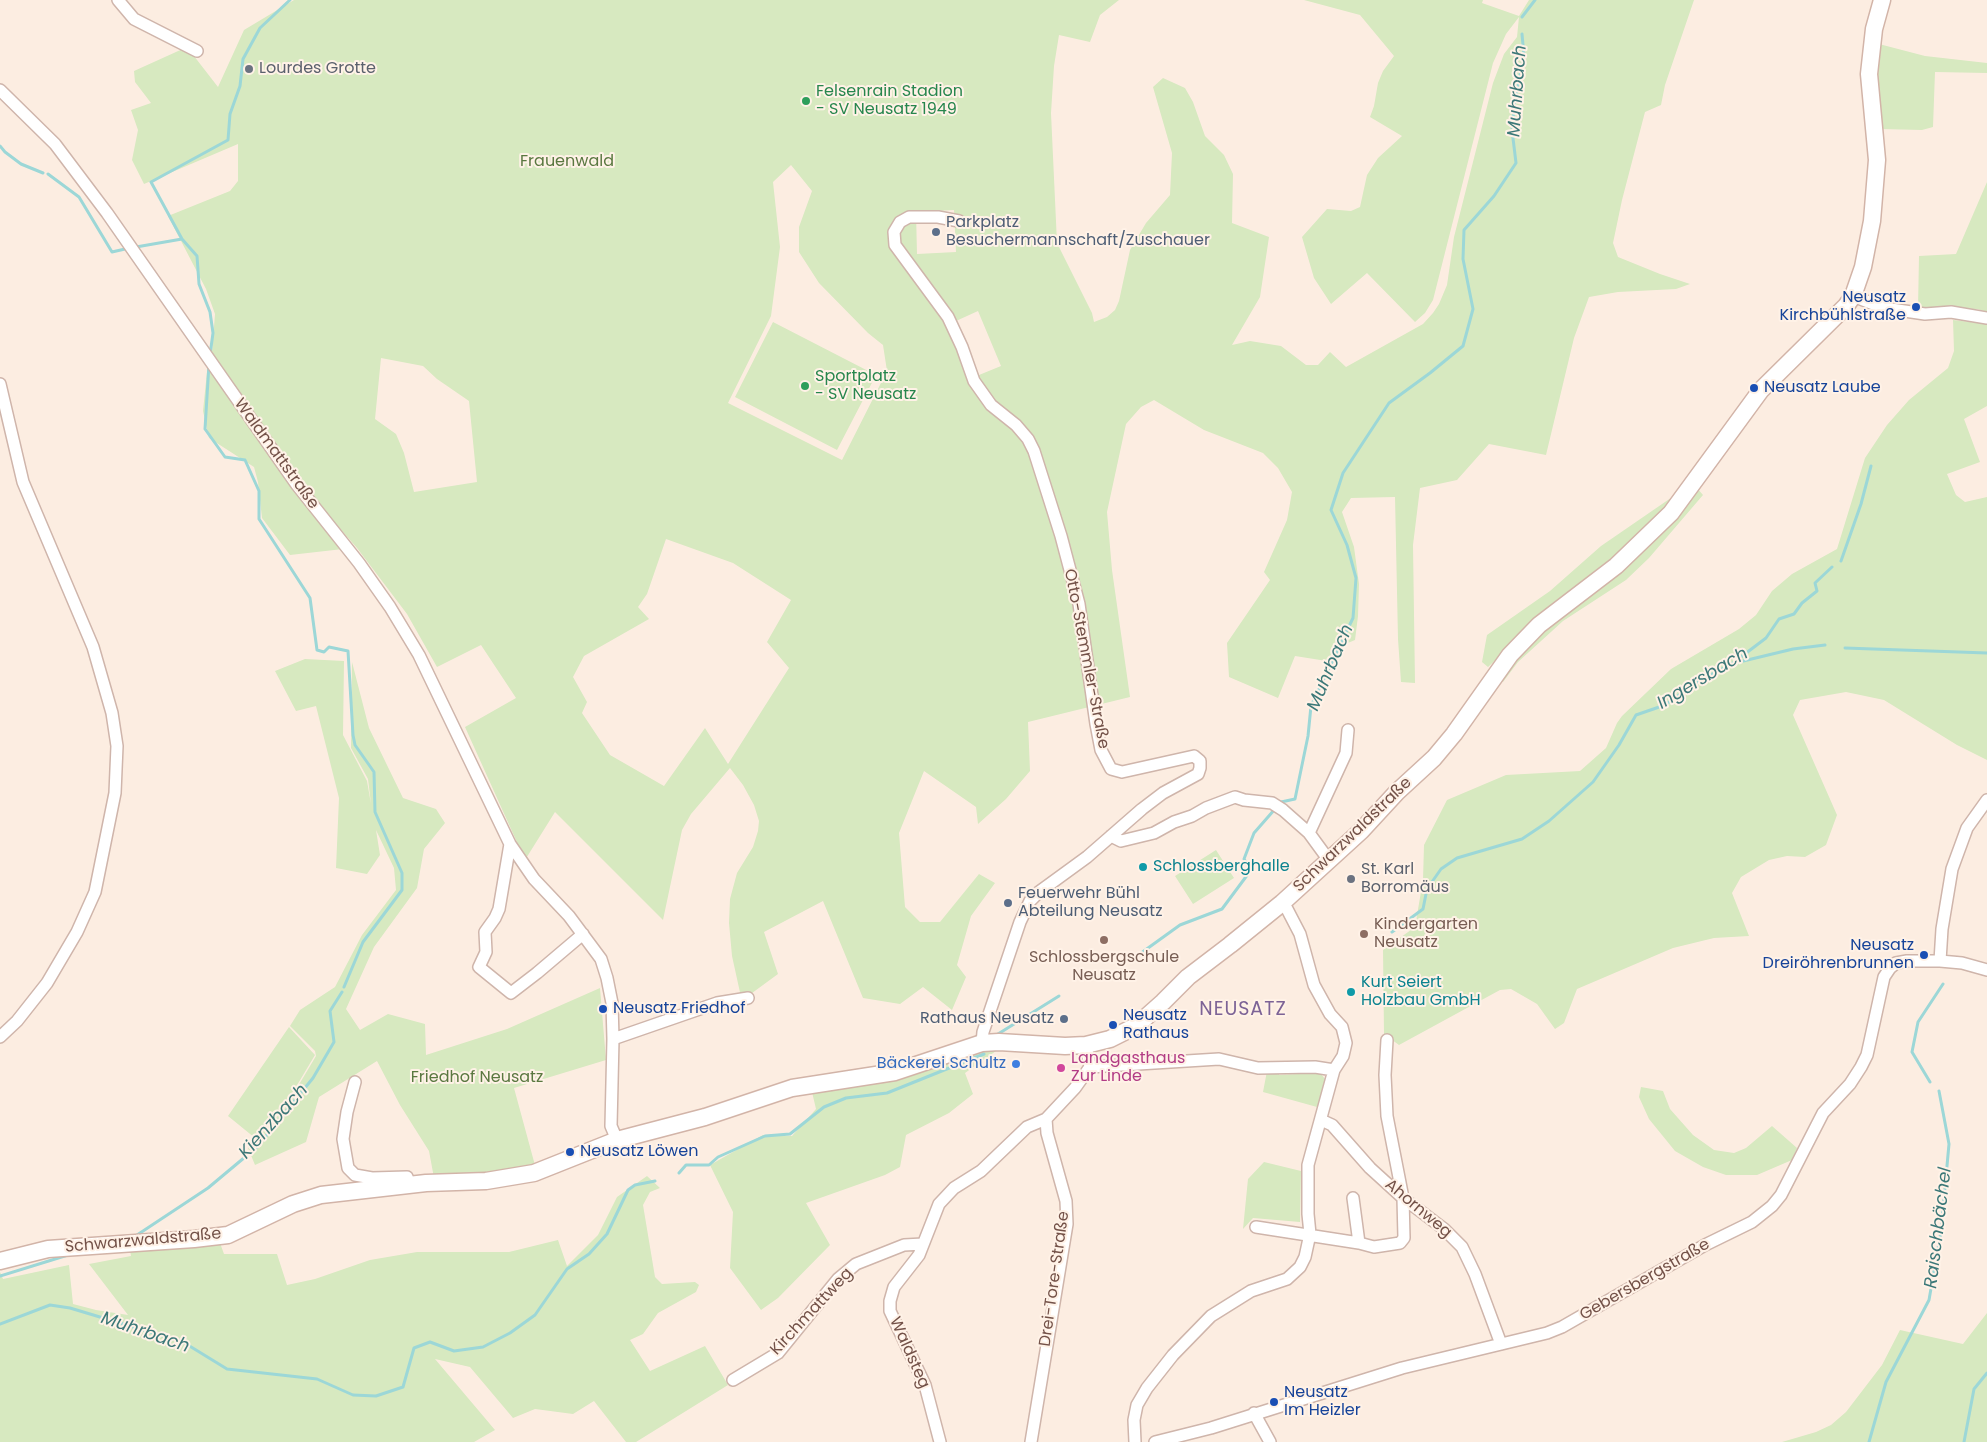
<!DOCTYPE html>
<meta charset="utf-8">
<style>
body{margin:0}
canvas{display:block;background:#fcede1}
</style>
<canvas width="1987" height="1442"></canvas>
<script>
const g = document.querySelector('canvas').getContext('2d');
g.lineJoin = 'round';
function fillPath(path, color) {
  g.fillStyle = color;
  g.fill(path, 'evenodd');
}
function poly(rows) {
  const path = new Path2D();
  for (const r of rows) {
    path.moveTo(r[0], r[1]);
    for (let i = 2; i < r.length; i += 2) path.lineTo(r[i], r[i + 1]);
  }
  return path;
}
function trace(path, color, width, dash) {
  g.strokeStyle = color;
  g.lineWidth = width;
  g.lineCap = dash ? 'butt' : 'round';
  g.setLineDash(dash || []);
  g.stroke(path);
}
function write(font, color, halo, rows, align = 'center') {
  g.font = font + ' Poppins,sans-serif';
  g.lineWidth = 4;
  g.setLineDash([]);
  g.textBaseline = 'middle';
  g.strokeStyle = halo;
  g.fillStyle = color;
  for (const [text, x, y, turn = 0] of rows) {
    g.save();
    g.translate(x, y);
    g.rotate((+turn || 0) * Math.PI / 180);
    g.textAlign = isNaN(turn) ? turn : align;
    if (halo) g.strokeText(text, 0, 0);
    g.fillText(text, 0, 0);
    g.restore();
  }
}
fillPath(poly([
 [294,0,1119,0,1100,15,1090,42,1059,35,1054,66,1051,113,1057,243,1092,313,1094,322,1107,317,1115,310,1119,301,1130,250,1146,223,1170,195,1172,153,1153,87,1163,78,1185,88,1193,102,1205,136,1224,155,1233,174,1232,223,1269,237,1260,297,1232,345,1250,341,1281,346,1306,365,1318,365,1330,352,1346,367,1423,324,1433,313,1439,304,1447,285,1454,237,1493,83,1504,54,1517,37,1519,17,1506,34,1493,63,1433,300,1425,313,1415,322,1367,273,1331,304,1314,278,1302,237,1327,209,1351,211,1360,207,1367,175,1378,158,1402,136,1370,117,1374,106,1378,83,1383,71,1394,56,1360,15,1304,0,1483,0,1482,3,1519,16,1529,0,1694,0,1665,85,1661,105,1645,112,1622,200,1613,243,1618,257,1660,274,1690,284,1676,289,1618,292,1589,297,1574,338,1546,455,1489,444,1457,480,1420,488,1413,545,1415,683,1401,682,1398,639,1395,497,1351,498,1342,512,1354,547,1359,584,1358,616,1355,640,1343,645,1333,662,1295,656,1278,698,1229,677,1227,643,1270,580,1264,572,1287,520,1292,492,1278,468,1263,453,1204,430,1154,400,1141,407,1126,424,1107,512,1112,570,1130,697,1028,722,1030,771,1006,799,978,824,976,807,924,771,899,833,905,907,920,922,940,922,979,874,995,883,971,916,957,965,966,977,952,1010,923,987,900,1004,863,998,823,901,764,932,778,974,748,996,741,997,732,956,729,923,730,899,737,873,753,847,758,831,759,821,754,805,743,785,730,768,691,814,682,830,663,920,555,812,525,860,465,727,516,698,481,645,437,667,407,614,357,548,309,493,212,352,215,314,206,289,168,216,230,191,238,181,238,144,144,184,132,160,138,130,131,110,151,103,135,82,134,71,187,47,218,87,244,30],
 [791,165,812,191,799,227,799,252,819,283,868,333,883,345,887,371,842,460,728,403,771,316,780,247,773,182],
 [954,210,956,252,917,254,916,212],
 [978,311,1001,366,979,375,956,321],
 [381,358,423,366,437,379,469,401,477,482,414,492,404,453,396,434,375,419],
 [666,539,733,563,791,600,767,642,789,668,728,764,705,728,664,786,610,755,582,713,587,702,573,677,584,656,649,619,638,607,647,594],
 [1879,44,1925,56,1987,63,1987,73,1935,72,1933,127,1922,130,1880,129,1876,72],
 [1987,182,1987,312,1977,309,1918,308,1919,256,1956,254],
 [1953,320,1987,324,1987,406,1964,419,1980,462,1947,474,1956,495,1965,502,1987,497,1987,760,1957,745,1884,700,1846,692,1800,700,1793,715,1837,815,1826,845,1805,857,1787,856,1769,860,1741,877,1732,893,1749,936,1714,938,1673,948,1577,989,1564,1023,1555,1029,1537,1004,1511,989,1500,990,1399,1045,1384,1034,1383,950,1415,927,1423,880,1424,845,1447,800,1506,775,1580,771,1606,748,1617,723,1622,716,1671,669,1739,629,1756,615,1772,591,1792,574,1837,549,1865,458,1887,425,1909,400,1948,368,1954,351],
 [773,322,876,375,837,450,735,397],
 [208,362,343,549,290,555,262,518,258,482,254,467,209,438,203,411],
 [1697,488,1703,495,1649,558,1626,580,1563,621,1518,662,1503,682,1497,678,1510,660],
 [1681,491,1659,517,1608,566,1503,653,1488,667,1482,662,1487,635,1550,591,1601,546],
 [305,659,344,661,343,735,367,781,371,804,368,779,351,748,352,662,369,728,403,798,436,809,445,823,424,849,417,888,374,947,346,1009,360,1030,388,1014,425,1024,426,1055,507,1029,600,988,606,1060,514,1088,536,1169,434,1178,429,1151,400,1105,377,1061,319,1097,306,1142,255,1165,248,1148,285,1108,316,1056,315,1051,290,1026,300,1010,335,987,362,935,396,890,394,868,376,830,380,855,367,874,336,868,339,798,316,706,296,711,275,671],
 [1216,850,1234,878,1193,904,1175,876],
 [289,1027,315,1055,284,1107,255,1138,228,1116],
 [978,1051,996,1051,965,1073,973,1094,949,1113,906,1135,900,1167,885,1175,806,1203,830,1245,778,1298,761,1310,730,1268,733,1212,710,1165,763,1135,792,1136,816,1109,812,1092,868,1085,912,1075],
 [1267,1071,1279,1072,1279,1075,1316,1073,1321,1074,1325,1079,1325,1085,1317,1107,1263,1092],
 [1641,1087,1663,1091,1670,1109,1693,1135,1714,1150,1734,1153,1746,1148,1772,1126,1797,1148,1792,1160,1757,1175,1726,1175,1703,1167,1675,1151,1649,1119,1639,1097],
 [1264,1162,1301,1171,1300,1222,1253,1218,1243,1229,1248,1179],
 [647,1176,660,1188,650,1192,643,1205,655,1277,662,1284,695,1282,699,1285,696,1292,658,1313,643,1334,630,1340,650,1371,705,1346,728,1385,636,1442,626,1442,594,1401,573,1414,535,1409,513,1418,470,1367,435,1359,495,1430,474,1442,0,1442,0,1272,3,1279,69,1265,73,1304,96,1310,128,1315,89,1264,131,1256,130,1250,220,1243,224,1254,277,1254,287,1285,315,1279,370,1260,417,1252,509,1252,558,1240,567,1266,598,1235,617,1197],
 [1987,1313,1987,1442,1782,1442,1816,1432,1831,1425,1846,1412,1882,1365,1900,1330,1963,1344]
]), '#d7e9c0');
trace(poly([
 [1522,17,1535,0],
 [0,146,5,152,21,164,43,173],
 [48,174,79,197,112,252,125,249],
 [182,239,151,182,228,140,230,114,240,86,243,59,260,28,290,0],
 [136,247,182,239,197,256,199,284,210,312,213,333,210,355],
 [209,364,205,429,225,457,245,460,259,491,259,519,310,598,317,650,324,652,329,647,348,651,353,735,355,745,374,772,375,812,402,873,402,890,363,942,344,987],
 [1841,561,1861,504,1871,466],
 [1845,648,1987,653],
 [1735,663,1793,649,1825,645],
 [1279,805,1281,802,1295,799,1308,736,1311,706,1353,618,1356,578,1347,545,1331,510,1343,473,1389,403,1430,373,1463,346,1473,309,1463,259,1464,230,1494,196,1516,163,1512,130,1515,99,1524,56,1522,34],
 [1392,932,1423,909,1427,889,1441,869,1457,858,1522,839,1549,821,1593,782,1619,745,1636,715,1665,705,1697,682,1733,663,1766,638,1779,619,1794,614,1802,603,1817,591,1815,583,1832,567],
 [1130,961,1180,925,1222,909,1251,870,1244,859,1254,833,1275,809],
 [998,1034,1059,996],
 [1930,1082,1912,1052,1918,1022,1943,984],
 [679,1173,686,1165,709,1165,718,1157,765,1136,790,1134,824,1107,846,1098,887,1093,984,1054],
 [134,1237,208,1188,257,1147,313,1078,334,1042,330,1011,342,992],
 [0,1276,68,1255],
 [0,1324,50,1305,70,1308,183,1342,227,1369,317,1379,353,1395,376,1396,403,1387,414,1348,430,1342,454,1351,483,1347,510,1333,535,1315,567,1269,589,1254,607,1234,628,1190,635,1185,655,1181],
 [1869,1442,1886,1382,1929,1300,1941,1231,1949,1144,1939,1091],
 [1964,1442,1974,1389,1987,1373]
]), '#9cd7d7', 3);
const minor = poly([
 [118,0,134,19,197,51],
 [0,90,55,144,107,213,297,485,359,563,390,607,419,655,510,844,534,879,569,916,601,959,607,978,612,1003,613,1039,611,1126,617,1140],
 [959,221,938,217,909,217,900,222,894,232,895,245,948,317,962,347,974,381,991,405,1016,425,1028,439,1034,451,1061,536,1079,604,1096,724,1101,750,1111,769,1122,772,1194,756,1200,761,1200,768,1198,774,1163,793,1142,809,1087,857,1039,892,1030,901,1020,922,983,1032,982,1043],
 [1853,296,1884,308,1925,314,1951,312,1987,318],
 [0,384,23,482,93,647,112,713,117,746,115,793,95,892,77,932,47,983,17,1021,0,1037],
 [1309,833,1346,753,1348,730],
 [1111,836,1121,841,1154,833,1174,822,1192,816,1206,808,1235,797,1244,800,1272,803,1283,810,1309,833,1328,859],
 [510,844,499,909,495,918,485,932,486,952,479,967,511,993,537,973,583,934],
 [1940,961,1942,929,1952,869,1967,828,1987,800],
 [613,1039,717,1003,748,998],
 [1090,1067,1219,1059,1258,1068,1315,1067,1334,1070],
 [355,1082,347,1112,343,1139,348,1168,355,1175,372,1178,407,1177,410,1185],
 [1321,1120,1332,1125,1370,1168,1403,1198,1444,1229,1462,1247,1475,1274,1501,1344],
 [1353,1198,1359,1243],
 [1256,1227,1359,1243,1374,1247,1400,1243,1404,1238,1403,1198,1387,1116,1385,1075,1387,1040],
 [733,1380,778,1353,838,1279,856,1264,904,1245,923,1244],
 [1254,1413,1270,1442],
 [940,1442,925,1385,890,1311,890,1301,894,1287,919,1255,939,1204,954,1188,981,1171,1027,1127,1046,1119,1075,1088,1090,1067,1086,1045],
 [1031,1442,1067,1224,1066,1201,1047,1133,1046,1119],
 [1135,1442,1134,1420,1137,1405,1147,1388,1173,1355,1211,1316,1251,1291,1287,1279,1300,1267,1305,1257,1310,1234,1308,1214,1308,1165,1334,1070,1343,1056,1346,1043,1342,1027,1330,1014,1314,985,1300,934,1287,909,1282,903],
 [1155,1442,1211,1428,1402,1368,1547,1333,1562,1327,1705,1245,1752,1222,1772,1206,1781,1195,1823,1113,1850,1084,1861,1067,1867,1055,1884,977,1890,968,1896,963,1907,961,1940,961,1962,963,1987,970]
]);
const secondary = poly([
 [0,1261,48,1249,194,1239,228,1235,293,1204,321,1195,426,1183,486,1181,534,1173,617,1140,705,1117,792,1088,895,1072,982,1043,999,1042,1065,1046,1086,1045,1110,1039,1136,1026,1163,1002,1188,977,1230,945,1282,903,1361,831,1397,792,1434,758,1454,734,1510,655,1539,625,1616,566,1671,513,1761,390,1846,306,1853,296,1863,267,1872,221,1877,160,1869,74,1874,29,1882,0]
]);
trace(minor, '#cfb5ab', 14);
trace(secondary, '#d2b4a8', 19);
trace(minor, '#fff', 11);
trace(secondary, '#fff', 16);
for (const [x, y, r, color] of [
 [249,69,5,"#6b7280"],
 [806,101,5,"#2e9e5b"],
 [936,232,5,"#5c6f8a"],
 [1916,307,5,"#1a4fb4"],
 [805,386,5,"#2e9e5b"],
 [1754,388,5,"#1a4fb4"],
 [1143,867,5,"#0f9aa8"],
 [1351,879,5,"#6b7280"],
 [1008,903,5,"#5c6f8a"],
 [1364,934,5,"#8d6e63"],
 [1104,940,5,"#8d6e63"],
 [1924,955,5,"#1a4fb4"],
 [1351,992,5,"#0f9aa8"],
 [603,1009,5,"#1a4fb4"],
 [1064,1019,5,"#5c6f8a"],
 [1113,1025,5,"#1a4fb4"],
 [1016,1064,5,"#3f7fe0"],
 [1061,1068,5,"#d1479c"],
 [570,1152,5,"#1a4fb4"],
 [1274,1402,5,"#1a4fb4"]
]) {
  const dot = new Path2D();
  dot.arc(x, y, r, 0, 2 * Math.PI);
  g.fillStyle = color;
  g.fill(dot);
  trace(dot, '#fff2e7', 2);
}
write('16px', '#5b616d', '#fff2e7', [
 ["Lourdes Grotte",259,69],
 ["St. Karl",1361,870],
 ["Borromäus",1361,888]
], 'left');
write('16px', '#27864d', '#fff2e7', [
 ["Felsenrain Stadion",816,92],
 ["- SV Neusatz 1949",816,110],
 ["Sportplatz",815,377],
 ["- SV Neusatz",815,395]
], 'left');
write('16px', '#5a7840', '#fff2e7', [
 ["Frauenwald",567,162],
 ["Friedhof Neusatz",477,1078]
]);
write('16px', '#4e5e75', '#fff2e7', [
 ["Parkplatz",946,223],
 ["Besuchermannschaft/Zuschauer",946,241],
 ["Feuerwehr Bühl",1018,894],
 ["Abteilung Neusatz",1018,912],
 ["Rathaus Neusatz",1054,1019,"right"]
], 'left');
write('16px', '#164399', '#fff2e7', [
 ["Neusatz",1906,298,"right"],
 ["Kirchbühlstraße",1906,316,"right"],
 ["Neusatz Laube",1764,388],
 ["Neusatz",1914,946,"right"],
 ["Dreiröhrenbrunnen",1914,964,"right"],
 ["Neusatz Friedhof",613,1009],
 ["Neusatz",1123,1016],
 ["Rathaus",1123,1034],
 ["Neusatz Löwen",580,1152],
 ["Neusatz",1284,1393],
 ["Im Heizler",1284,1411]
], 'left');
write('16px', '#735148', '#fff2e7', [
 ["Waldmattstraße",276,454,54],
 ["Otto-Stemmler-Straße",1086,659,79],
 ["Schwarzwaldstraße",1353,835,-44],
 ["Ahornweg",1418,1209,40],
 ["Schwarzwaldstraße",143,1241,-5],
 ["Drei-Tore-Straße",1055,1279,-82],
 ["Gebersbergstraße",1645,1280,-30],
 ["Kirchmattweg",812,1312,-47],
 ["Waldsteg",909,1353,66]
]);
write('16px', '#0d838f', '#fff2e7', [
 ["Schlossberghalle",1153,867],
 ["Kurt Seiert",1361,983],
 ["Holzbau GmbH",1361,1001]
], 'left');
write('16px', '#785e54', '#fff2e7', [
 ["Kindergarten",1374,925],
 ["Neusatz",1374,943],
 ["Schlossbergschule",1104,958,"center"],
 ["Neusatz",1104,976,"center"]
], 'left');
write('16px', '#b23c85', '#fff2e7', [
 ["Landgasthaus",1071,1059],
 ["Zur Linde",1071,1077]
], 'left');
write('16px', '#366cbe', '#fff2e7', [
 ["Bäckerei Schultz",1006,1064]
], 'right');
write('italic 18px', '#3c7878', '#fff2e7', [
 ["Muhrbach",1518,91,-86],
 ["Muhrbach",1331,668,-67],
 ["Ingersbach",1703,679,-31],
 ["Kienzbach",274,1122,-48],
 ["Raischbächel",1939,1228,-83],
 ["Muhrbach",145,1333,19]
]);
g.letterSpacing = '1px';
write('19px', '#7d6396', '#fff2e7', [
 ["NEUSATZ",1243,1010]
]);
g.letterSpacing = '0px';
</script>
